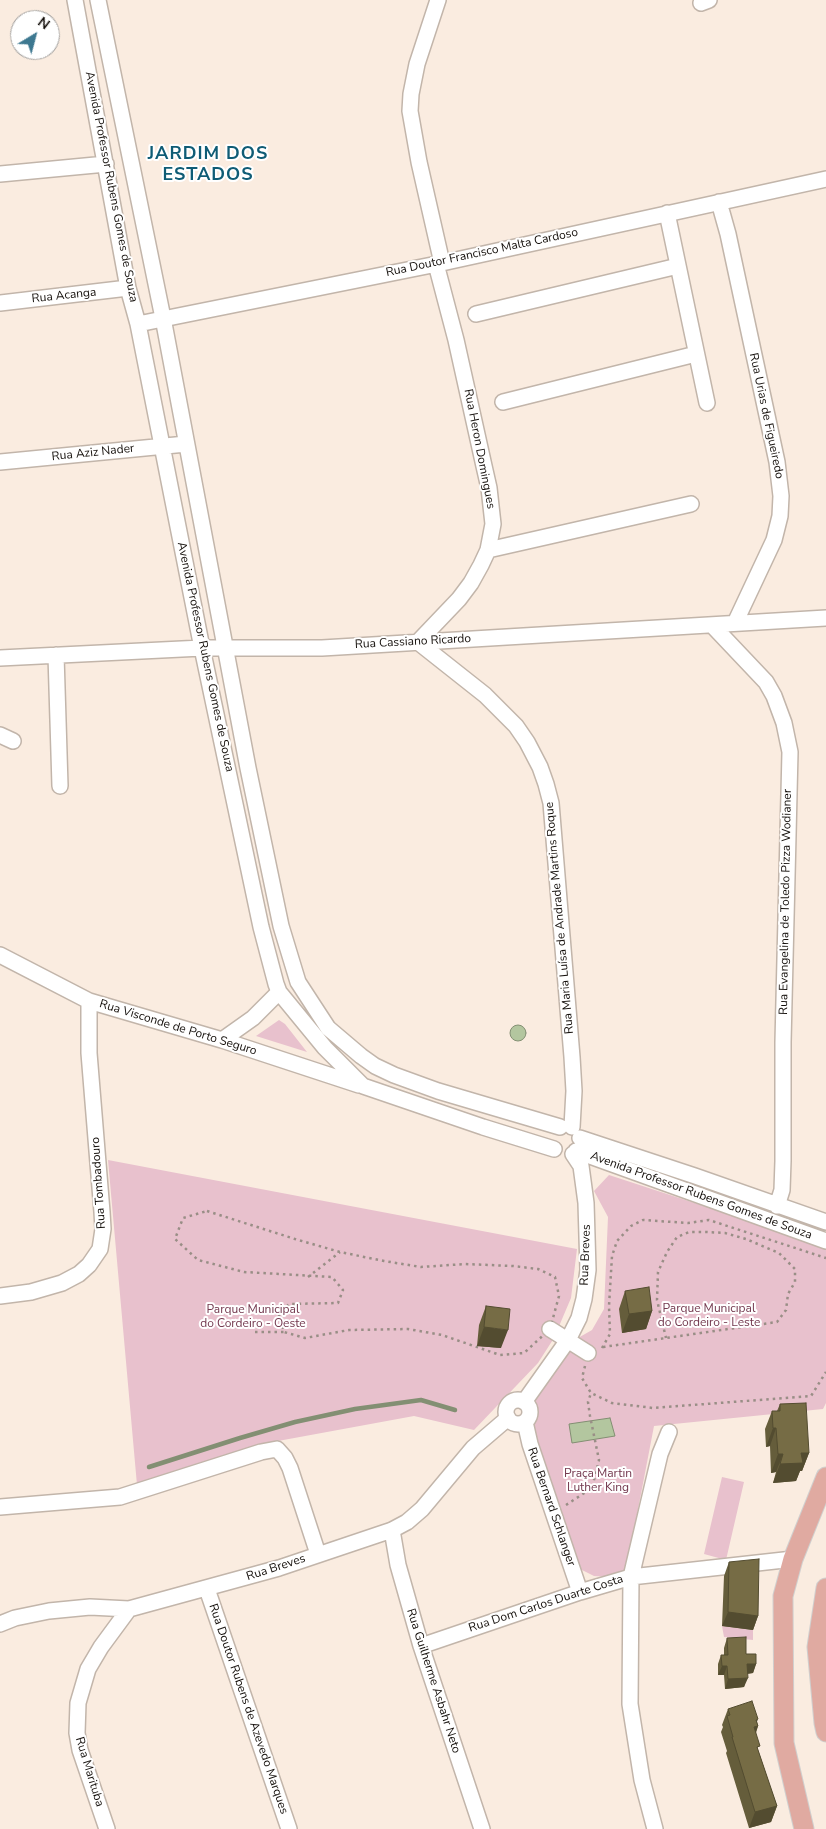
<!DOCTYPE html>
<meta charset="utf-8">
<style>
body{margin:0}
#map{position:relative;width:826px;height:1829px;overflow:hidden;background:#faece0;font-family:"Nunito Sans",sans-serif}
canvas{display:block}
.north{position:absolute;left:10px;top:10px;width:50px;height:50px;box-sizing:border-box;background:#fff;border:1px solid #a19f9d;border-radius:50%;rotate:37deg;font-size:14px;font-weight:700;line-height:20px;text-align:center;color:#140f0b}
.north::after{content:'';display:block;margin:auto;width:18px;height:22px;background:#3d7890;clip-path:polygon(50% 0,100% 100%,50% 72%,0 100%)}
</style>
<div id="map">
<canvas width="826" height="1829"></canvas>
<div class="north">N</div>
</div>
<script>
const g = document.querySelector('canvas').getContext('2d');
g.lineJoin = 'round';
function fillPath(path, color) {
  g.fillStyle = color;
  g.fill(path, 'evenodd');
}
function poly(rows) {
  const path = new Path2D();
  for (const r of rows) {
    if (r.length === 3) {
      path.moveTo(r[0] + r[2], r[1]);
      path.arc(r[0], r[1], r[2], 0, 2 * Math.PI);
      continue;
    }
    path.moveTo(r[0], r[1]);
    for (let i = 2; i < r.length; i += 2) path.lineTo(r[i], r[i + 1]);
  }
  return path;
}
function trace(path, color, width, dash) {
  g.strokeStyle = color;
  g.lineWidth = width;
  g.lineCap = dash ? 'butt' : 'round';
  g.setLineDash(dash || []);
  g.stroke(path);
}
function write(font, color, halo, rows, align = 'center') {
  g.font = font + ' "Nunito Sans",sans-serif';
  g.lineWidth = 4;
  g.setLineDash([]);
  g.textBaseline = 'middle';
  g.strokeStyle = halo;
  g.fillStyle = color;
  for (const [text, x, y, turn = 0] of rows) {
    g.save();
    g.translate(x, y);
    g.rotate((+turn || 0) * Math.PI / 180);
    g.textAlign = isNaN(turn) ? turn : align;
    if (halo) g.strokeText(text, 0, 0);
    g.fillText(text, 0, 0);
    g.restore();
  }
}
fillPath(poly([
 [279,1020,285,1024,307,1052,256,1036],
 [108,1160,577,1249,571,1298,554,1338,538,1363,474,1430,414,1416,278,1441,137,1485],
 [609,1175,826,1246,826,1403,823,1409,654,1426,626,1572,610,1577,594,1576,578,1568,533,1425,534,1402,578,1338,592,1330,604,1309,608,1217,594,1191],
 [722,1477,744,1482,726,1560,704,1554],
 [722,1626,753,1630,753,1640,724,1637]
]), '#e8c1cd');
const water = poly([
 [518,1033,8],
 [610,1418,615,1436,572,1443,569,1424,610,1418]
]);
fillPath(water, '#b3c69f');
trace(water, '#838f73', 1);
trace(poly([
 [149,1467,240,1438,295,1422,355,1409,421,1400,455,1410]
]), '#838f73', 4.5);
const minor = poly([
 [75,0,128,288,138,324,202,648,261,927,276,984,279,992,325,1048,363,1086,483,1127,554,1149],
 [98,0,163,318,248,768,281,926,298,982,328,1028,361,1056,375,1066,394,1075,438,1091,560,1127],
 [438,0,417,64,411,94,410,111,419,162,442,263],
 [701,3,709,0],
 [0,174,106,164],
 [719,202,728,234,777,462,781,496,780,516,774,540,735,623],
 [667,213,707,403],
 [436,264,456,340,484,466,489,488,493,524,488,550,481,565,471,583,459,599,418,642,485,695,516,726,527,742,540,767,546,784,551,803,572,1057,574,1091,572,1127],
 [0,303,128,288],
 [476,314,678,266],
 [138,324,442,263,826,179],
 [503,402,696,354],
 [0,462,186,444],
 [488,550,691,504],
 [712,625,766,682,774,696,784,723,790,752,783,1042,783,1161,782,1190,777,1206],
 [56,655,60,786],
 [0,658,202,648,322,648,826,618],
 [0,735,13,741],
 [0,955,89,1001,222,1040,359,1085],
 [222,1040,253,1018,279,992],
 [580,1138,695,1176,826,1222],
 [576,1151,826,1241],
 [0,1296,31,1292,62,1283,79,1274,89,1265,100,1249,103,1229,102,1212,89,1053,89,1001],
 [550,1329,588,1353],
 [518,1412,12],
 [524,1402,568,1340,579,1318,584,1299,588,1270,586,1203,581,1166,573,1154],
 [525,1422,530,1444,580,1592],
 [0,1507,120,1497,261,1452,277,1449,285,1458,290,1468,318,1554],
 [392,1530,398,1565,421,1646,482,1829],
 [207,1589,289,1829],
 [0,1624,15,1618,49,1611,90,1607,129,1609,279,1568,392,1530,407,1522,422,1509,473,1448,508,1418],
 [421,1646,580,1592,631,1577,793,1559],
 [107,1829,80,1750,77,1733,78,1703,88,1669,101,1647,129,1609],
 [655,1829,642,1780,630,1704,631,1577,660,1454,669,1432]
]);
const major = poly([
 [826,1588,817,1647,824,1723,826,1732],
 [804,1829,784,1743,783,1596,793,1559,826,1477]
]);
trace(minor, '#c2b5aa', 18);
trace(major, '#d0cfce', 21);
trace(poly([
 [207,1211,295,1239,340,1252,384,1261,421,1267,465,1264,513,1266,538,1269,555,1277,559,1296,550,1329,524,1353,500,1355,442,1335,408,1329,349,1330,305,1338,284,1332,279,1315,289,1304,338,1303,343,1290,332,1277,244,1272,198,1260,175,1239,183,1218,207,1211],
 [308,1277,340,1252],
 [255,1332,284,1332],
 [603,1347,666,1338,777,1322,786,1310,788,1294,795,1282,795,1269,779,1253,746,1239,725,1233,707,1232,689,1232,677,1237,667,1252,658,1272,657,1300,666,1338],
 [602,1348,610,1334,609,1306,612,1256,617,1241,631,1226,643,1220,688,1223,709,1220,826,1258],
 [585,1366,582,1378,591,1393,612,1403,653,1408,811,1396,826,1372],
 [566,1505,592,1488,599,1460,590,1416,588,1402,591,1393]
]), '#998e86', 2.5, [2.5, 4]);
trace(minor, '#fff', 15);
trace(major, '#e0aaa1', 19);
fillPath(poly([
 [625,1291,652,1311,646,1329,622,1333,619,1309],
 [486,1306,501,1348,477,1346,479,1325],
 [780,1404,809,1453,802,1471,800,1471,796,1481,773,1483,776,1472,771,1473,770,1446,766,1447,765,1429,772,1411,777,1411],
 [729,1562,758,1616,753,1630,722,1626,724,1576],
 [727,1638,746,1654,756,1664,753,1673,747,1674,744,1687,725,1689,724,1675,718,1675,718,1664,721,1655,724,1655,724,1648],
 [728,1709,757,1722,758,1726,756,1733,758,1750,777,1806,771,1822,749,1828,726,1753,727,1751,721,1732,723,1727,722,1725]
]), '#655d3b');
fillPath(poly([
 [652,1311,646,1329,622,1333,629,1314],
 [484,1327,508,1330,501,1348,477,1346],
 [773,1428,776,1428,770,1446,766,1447],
 [801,1453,809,1453,802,1471,800,1471,796,1481,773,1483,780,1464],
 [778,1454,783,1454,776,1472,771,1473],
 [728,1612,758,1616,753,1630,722,1626],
 [747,1664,756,1664,753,1673,744,1674],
 [722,1666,727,1666,724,1675,718,1675],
 [748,1678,744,1687,725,1689,728,1679],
 [758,1719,755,1727,758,1726,752,1742,748,1743,756,1720],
 [777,1806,771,1822,749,1828,755,1812]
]), '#534c30');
const building = poly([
 [649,1287,652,1311,629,1314,625,1291,649,1287],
 [486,1306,510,1309,508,1330,484,1327,486,1306],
 [806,1403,809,1453,801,1453,803,1463,780,1464,783,1454,778,1454,776,1428,773,1428,772,1411,780,1411,780,1404,806,1403],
 [759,1559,758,1616,728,1612,729,1562,759,1559],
 [746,1637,746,1654,756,1654,756,1664,747,1664,748,1678,728,1679,727,1666,722,1666,721,1655,728,1655,727,1638,746,1637],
 [752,1701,758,1719,756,1720,758,1726,754,1727,760,1746,757,1747,777,1806,755,1812,732,1737,733,1737,727,1716,730,1715,728,1709,752,1701]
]);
fillPath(building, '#766c45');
trace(building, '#534c30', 1);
write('12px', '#140f0b', '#fff', [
 ["Avenida Professor Rubens Gomes de Souza",111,187,79],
 ["Rua Doutor Francisco Malta Cardoso",482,253,-12],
 ["Rua Acanga",64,296,-6],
 ["Rua Urias de Figueiredo",766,416,78],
 ["Rua Heron Domingues",479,449,79],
 ["Rua Aziz Nader",93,453,-6],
 ["Rua Cassiano Ricardo",413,642,-3],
 ["Avenida Professor Rubens Gomes de Souza",205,657,78],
 ["Rua Evangelina de Toledo Pizza Wodianer",786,902,-89],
 ["Rua Maria Luísa de Andrade Martins Roque",560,918,-95],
 ["Rua Visconde de Porto Seguro",178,1028,17],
 ["Rua Tombadouro",99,1183,-94],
 ["Avenida Professor Rubens Gomes de Souza",701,1196,20],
 ["Rua Breves",586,1255,-88],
 ["Rua Bernard Schlanger",551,1507,71],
 ["Rua Breves",276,1568,-18],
 ["Rua Dom Carlos Duarte Costa",546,1604,-18],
 ["Rua Guilherme Asbahr Neto",433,1681,72],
 ["Rua Doutor Rubens de Azevedo Marques",248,1709,71],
 ["Rua Marituba",89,1772,73]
]);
write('12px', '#73384e', '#fff', [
 ["Parque Municipal",709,1309],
 ["do Cordeiro - Leste",709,1323],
 ["Parque Municipal",253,1310],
 ["do Cordeiro - Oeste",253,1324],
 ["Praça Martin",598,1474],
 ["Luther King",598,1488]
]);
g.letterSpacing = '1px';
write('bold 18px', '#0f5c75', '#fff', [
 ["JARDIM DOS",208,155],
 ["ESTADOS",208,176]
]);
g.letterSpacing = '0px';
</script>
